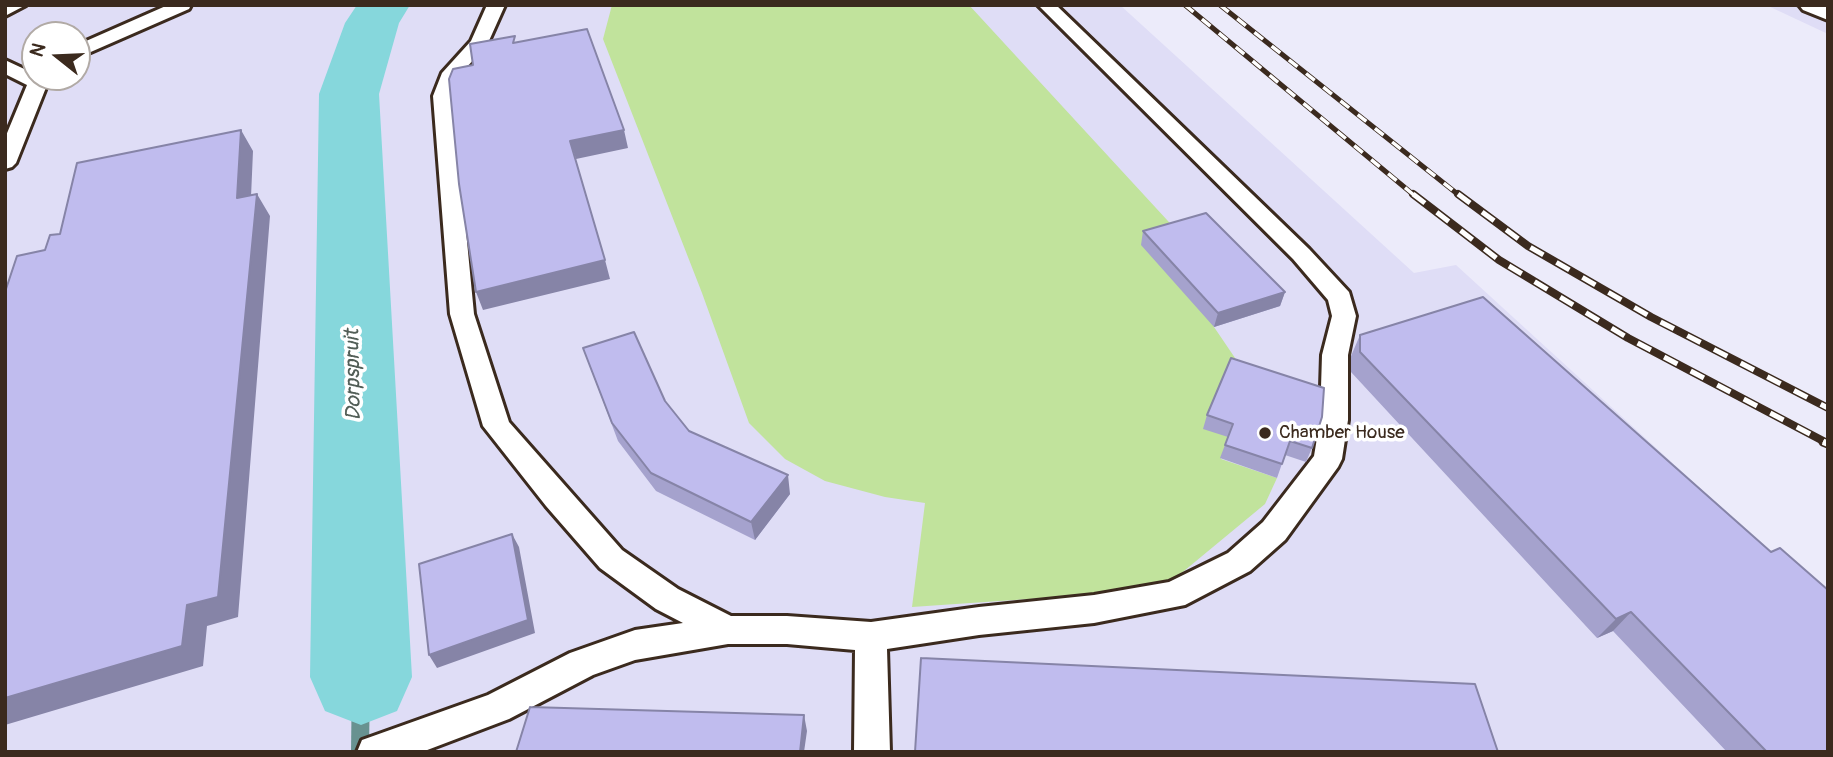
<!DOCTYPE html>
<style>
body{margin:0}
#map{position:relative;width:1833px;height:757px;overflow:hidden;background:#ecebfa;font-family:Pangolin,sans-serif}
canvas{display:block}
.frame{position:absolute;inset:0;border:7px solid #3b2a1e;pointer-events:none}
.north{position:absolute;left:21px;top:21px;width:70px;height:70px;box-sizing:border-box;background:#fff;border:2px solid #b1aaa5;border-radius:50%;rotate:288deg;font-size:19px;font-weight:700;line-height:28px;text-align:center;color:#3b2a1e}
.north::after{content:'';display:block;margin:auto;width:24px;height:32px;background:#3b2a1e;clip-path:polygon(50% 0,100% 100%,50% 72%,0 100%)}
</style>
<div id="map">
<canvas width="1833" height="757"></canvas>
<div class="frame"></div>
<div class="north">N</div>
</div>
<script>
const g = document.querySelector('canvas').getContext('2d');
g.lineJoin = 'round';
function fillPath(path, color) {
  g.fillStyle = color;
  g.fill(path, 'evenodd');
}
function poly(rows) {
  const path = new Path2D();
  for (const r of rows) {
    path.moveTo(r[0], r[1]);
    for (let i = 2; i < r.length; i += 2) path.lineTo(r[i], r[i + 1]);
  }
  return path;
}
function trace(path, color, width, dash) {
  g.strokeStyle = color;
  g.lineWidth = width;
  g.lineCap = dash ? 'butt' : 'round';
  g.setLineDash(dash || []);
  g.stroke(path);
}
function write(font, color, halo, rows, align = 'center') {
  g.font = font + ' Pangolin,sans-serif';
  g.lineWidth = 7;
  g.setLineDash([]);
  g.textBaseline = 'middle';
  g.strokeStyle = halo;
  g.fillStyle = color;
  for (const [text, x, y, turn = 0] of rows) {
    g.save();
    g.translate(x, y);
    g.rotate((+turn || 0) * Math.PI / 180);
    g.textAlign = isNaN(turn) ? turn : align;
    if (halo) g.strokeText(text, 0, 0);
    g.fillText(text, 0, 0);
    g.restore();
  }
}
fillPath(poly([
 [5,5,1120,5,1414,273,1456,265,1828,605,1828,752,5,752],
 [35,35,77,35,77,77,35,77],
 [1766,5,1828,5,1828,34]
]), '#dfddf6');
fillPath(poly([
 [612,5,969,5,1179,233,1214,327,1250,380,1221,459,1277,478,1265,504,1161,590,912,607,925,503,885,497,825,481,785,459,749,423,702,293,603,39]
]), '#c1e39c');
fillPath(poly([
 [361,669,367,671,370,677,369,752,351,752,352,677,355,671,361,669]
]), '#689290');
fillPath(poly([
 [357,5,410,5,399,23,379,94,412,677,397,711,361,725,325,711,310,677,319,94,345,23,357,5]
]), '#86d7dc');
const lane = poly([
 [5,5,26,5,5,16,5,5],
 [168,5,191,5,189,9,77,58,77,45,168,5],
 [487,5,505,5,488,43,460,75,453,96,474,314,509,422,622,550,678,589,731,616,787,616,871,622,979,607,1094,595,1169,582,1228,553,1263,522,1314,456,1320,420,1322,355,1332,316,1328,300,1293,259,1038,5,1056,5,1309,249,1349,292,1356,316,1348,355,1348,420,1342,459,1338,467,1285,540,1250,571,1185,605,1094,623,979,635,887,649,890,752,854,752,855,650,787,644,728,644,635,660,593,675,509,719,422,752,357,752,362,740,488,695,570,653,635,630,683,623,656,609,600,568,546,506,483,426,450,314,433,96,442,73,471,41,487,5],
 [5,60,35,74,35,77,54,77,47,85,16,163,12,167,5,169,5,138,27,85,5,74,5,60]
]);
const secondary = poly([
 [1799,5,1828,5,1828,20,1803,10,1799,5]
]);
trace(lane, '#3b2a1e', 6);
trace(secondary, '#3b2a1e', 6);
fillPath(lane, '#fff');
fillPath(secondary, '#fff');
const railFar2 = poly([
 [1185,5,1415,196],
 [1220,5,1460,196]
]);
const railFar1 = poly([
 [1413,194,1499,260,1628,338,1827,443],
 [1458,194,1528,246,1651,317,1828,408]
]);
const rail = poly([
 [1823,442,1828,444]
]);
trace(railFar2, '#3b2a1e', 5);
trace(railFar1, '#3b2a1e', 8);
trace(rail, '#3b2a1e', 9);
trace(railFar2, '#fff', 3.5, [11]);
trace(railFar1, '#fff', 5, [15]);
trace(rail, '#fff', 6, [18]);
fillPath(poly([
 [1143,231,1285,292,1280,306,1214,327,1141,245],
 [1360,335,1828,752,1727,752,1613,631,1597,638,1351,372,1351,356],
 [583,348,665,401,689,431,790,494,755,540,656,491,618,441],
 [1207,415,1312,448,1306,462,1285,455,1277,478,1220,458,1228,437,1203,429]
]), '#a5a2cd');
fillPath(poly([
 [241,130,253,151,250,220,237,198],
 [624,130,628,148,576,159,570,141],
 [257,194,270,216,238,617,207,626,203,666,5,725,5,698,187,605],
 [605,260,610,279,483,310,476,292],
 [1285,292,1280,306,1214,327,1218,313],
 [788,475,790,494,755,540,751,522],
 [512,534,519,547,535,633,437,668,429,655],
 [1631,612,1613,631,1597,638,1616,619],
 [804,715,807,731,804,752,800,752]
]), '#8684a7');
const building = poly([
 [587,29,624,130,570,141,605,260,476,292,459,184,449,79,453,69,473,65,470,44,515,36,513,43,587,29],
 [241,130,237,198,257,194,218,597,187,605,182,646,5,698,5,292,17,256,45,250,50,235,60,234,77,163,241,130],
 [1206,213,1285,292,1218,313,1143,231,1206,213],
 [1483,297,1771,552,1780,548,1828,590,1828,752,1767,752,1631,612,1616,619,1360,352,1360,335,1483,297],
 [634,332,665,401,689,431,788,475,751,522,651,473,612,423,583,348,634,332],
 [1231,358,1324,388,1322,417,1312,448,1290,441,1282,464,1225,445,1233,424,1207,415,1231,358],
 [512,534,528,620,429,655,419,564,512,534],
 [921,658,1475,684,1498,752,915,752,921,658],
 [530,707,804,715,800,752,516,752,530,707]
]);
fillPath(building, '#c0bcee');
trace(building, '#8684a7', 2);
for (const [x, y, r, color] of [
 [1265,433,7,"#3b2a1e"]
]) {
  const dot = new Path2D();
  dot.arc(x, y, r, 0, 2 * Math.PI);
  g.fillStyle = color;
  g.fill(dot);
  trace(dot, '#fff', 2.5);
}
write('19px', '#3b2a1e', '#fff', [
 ["Chamber House",1279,433]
], 'left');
write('italic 21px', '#525e57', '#fff', [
 ["Dorpspruit",354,375,-91]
]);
</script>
